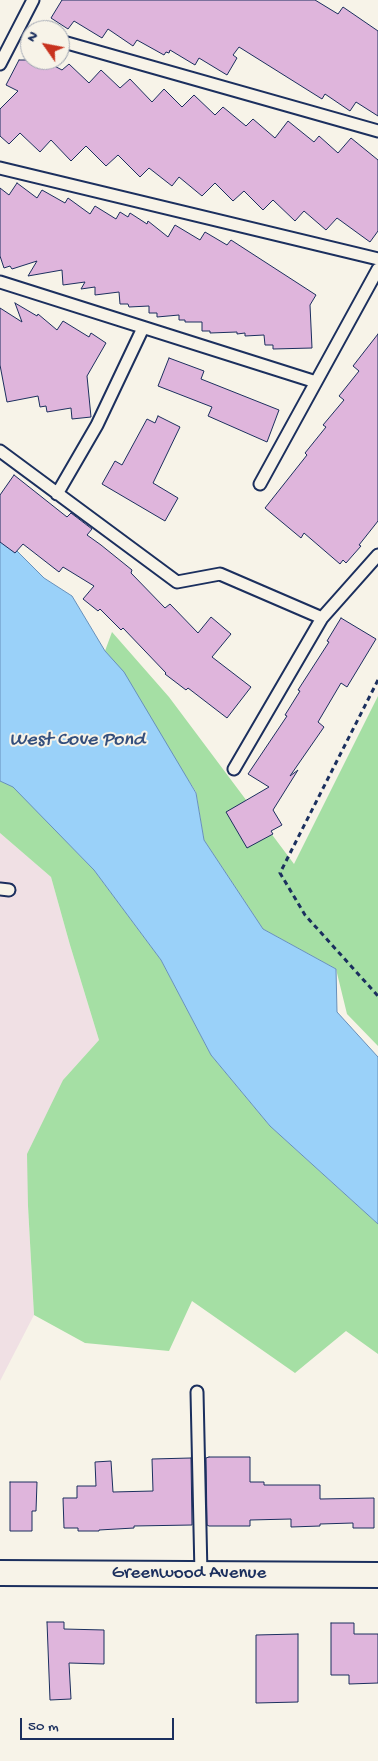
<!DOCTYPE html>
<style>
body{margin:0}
#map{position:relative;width:378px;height:1761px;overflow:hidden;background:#f7f3e8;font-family:"Gochi Hand",sans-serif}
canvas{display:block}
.north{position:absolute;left:20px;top:20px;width:50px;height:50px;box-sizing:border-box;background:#f7f3e8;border:1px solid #9fa5b1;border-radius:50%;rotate:303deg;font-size:14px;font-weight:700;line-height:20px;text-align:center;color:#1b2f5e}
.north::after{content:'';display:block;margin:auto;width:18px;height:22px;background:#c8321e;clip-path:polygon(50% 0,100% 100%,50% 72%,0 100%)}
.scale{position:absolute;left:20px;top:1718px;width:154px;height:22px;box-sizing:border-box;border:2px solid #1b2f5e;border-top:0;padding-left:6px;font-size:15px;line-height:18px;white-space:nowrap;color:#1b2f5e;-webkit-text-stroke:4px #f7f3e8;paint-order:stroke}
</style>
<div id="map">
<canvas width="378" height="1761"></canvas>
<div class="north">N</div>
<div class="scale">50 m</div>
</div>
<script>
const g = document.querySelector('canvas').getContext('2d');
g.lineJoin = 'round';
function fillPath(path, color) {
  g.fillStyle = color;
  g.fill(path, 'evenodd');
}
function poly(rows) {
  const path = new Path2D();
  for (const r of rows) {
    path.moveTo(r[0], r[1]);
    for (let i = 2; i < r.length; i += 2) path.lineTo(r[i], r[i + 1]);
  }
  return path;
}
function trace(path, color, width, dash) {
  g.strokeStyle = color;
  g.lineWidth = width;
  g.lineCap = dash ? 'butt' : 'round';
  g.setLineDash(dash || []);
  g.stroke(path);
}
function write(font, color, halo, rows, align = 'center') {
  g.font = font + ' "Gochi Hand",sans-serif';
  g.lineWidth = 4;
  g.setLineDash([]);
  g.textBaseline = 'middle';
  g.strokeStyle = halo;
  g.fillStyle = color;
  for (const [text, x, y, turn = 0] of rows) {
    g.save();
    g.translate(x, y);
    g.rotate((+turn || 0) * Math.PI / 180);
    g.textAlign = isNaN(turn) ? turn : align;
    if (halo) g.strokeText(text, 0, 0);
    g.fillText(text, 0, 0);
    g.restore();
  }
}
fillPath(poly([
 [0,833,51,877,70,945,99,1040,63,1080,28,1206,34,1315,0,1381]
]), '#f0e0e4');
fillPath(poly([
 [112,632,169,697,294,864,378,696,378,1046,347,1014,336,969,263,929,204,840,196,792,105,651],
 [0,781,13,786,94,870,161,960,211,1055,270,1126,378,1224,378,1354,346,1331,295,1373,192,1301,169,1351,85,1343,34,1315,28,1206,27,1154,63,1080,99,1040,70,945,51,877,0,833]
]), '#a5dfa4');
const water = poly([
 [0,537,6,540,44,578,72,596,105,651,124,672,196,793,204,840,263,929,336,969,337,1012,378,1057,378,1224,270,1126,211,1055,161,960,94,870,13,787,0,781,0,537]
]);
fillPath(water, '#9ad1f9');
trace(water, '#6790bb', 1);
const building = poly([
 [62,0,315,0,338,14,343,7,378,31,378,116,356,102,350,111,325,94,322,99,239,47,233,55,237,58,227,75,199,58,195,65,170,50,169,53,166,52,164,55,137,40,133,46,108,29,102,38,74,21,68,29,51,18,62,0],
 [19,60,43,60,62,70,69,64,89,83,101,70,120,88,130,79,152,102,164,89,182,107,194,95,215,115,223,107,246,126,253,119,275,138,288,121,314,142,319,136,338,153,351,138,378,160,378,231,370,242,337,218,326,230,304,211,295,221,273,200,263,210,244,191,233,201,215,183,202,196,179,177,172,186,149,168,140,177,118,155,106,166,86,146,71,161,51,140,40,152,20,133,9,144,0,136,0,109,18,91,6,85,19,60],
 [17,183,37,198,42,190,65,203,68,198,90,214,95,206,116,219,120,212,128,217,130,213,147,224,148,221,168,237,175,225,200,240,205,232,227,245,231,240,316,295,310,305,312,348,273,349,273,345,265,345,264,335,245,336,245,333,237,334,237,332,210,333,210,331,202,331,202,322,185,322,185,320,179,320,179,315,157,317,157,313,149,313,149,306,129,307,128,304,120,304,119,292,95,295,95,287,81,289,85,282,63,285,62,270,28,276,37,261,12,269,10,266,4,268,0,256,0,188,9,195,17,183],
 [15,303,37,316,38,314,57,330,63,321,89,337,91,333,106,343,87,376,91,417,72,419,71,408,47,412,46,406,40,407,38,396,7,402,0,365,0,308,22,322,15,303],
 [378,334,378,521,359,545,361,546,346,563,343,560,340,564,304,533,301,538,265,508,307,455,305,453,326,427,323,425,344,400,339,396,359,371,353,366,378,334],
 [169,358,204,371,201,379,279,410,267,442,208,416,212,407,158,386,169,358],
 [158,416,180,427,153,483,178,498,165,521,102,484,115,461,122,465,147,419,155,423,158,416],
 [14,475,67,517,71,513,92,529,87,535,101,545,132,570,131,573,165,608,170,604,198,633,211,617,231,634,212,657,251,687,227,718,188,688,186,690,165,674,166,673,123,628,121,630,100,609,98,611,83,599,94,586,63,567,59,572,23,544,15,553,0,542,0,495,14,475],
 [341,618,376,639,347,687,341,683,318,722,324,727,290,776,298,770,273,810,282,825,271,831,273,834,247,848,226,812,269,787,248,774,287,716,285,715,300,691,298,690,329,642,327,641,341,618],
 [209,1457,250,1457,250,1482,264,1482,264,1485,320,1485,320,1499,374,1498,374,1528,353,1528,353,1523,320,1524,320,1526,291,1527,291,1519,250,1520,250,1526,209,1526,207,1525,206,1458,209,1457],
 [191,1458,192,1525,134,1526,134,1528,99,1530,99,1531,78,1531,78,1528,64,1528,63,1498,77,1498,77,1486,96,1486,95,1462,111,1461,113,1492,153,1491,152,1459,191,1458],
 [10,1482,37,1482,36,1511,32,1511,32,1531,10,1531,10,1482],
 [47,1622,64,1622,64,1629,104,1630,104,1664,69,1663,71,1699,50,1700,47,1622],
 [331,1623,354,1623,354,1634,378,1634,378,1683,349,1684,349,1675,331,1675,331,1623],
 [298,1634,298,1702,256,1703,256,1635,298,1634]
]);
fillPath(building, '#dfb5dc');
trace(building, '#1b2f5e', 1);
const service = poly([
 [60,41,378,131],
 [0,64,33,0],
 [0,168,378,259],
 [0,282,316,382],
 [0,451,177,582,220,574,322,618],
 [260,484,378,269],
 [57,494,97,425,143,328],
 [234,769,322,618,378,555],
 [0,889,9,890],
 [197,1392,201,1574]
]);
const minor = poly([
 [0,1573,378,1575]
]);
trace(service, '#1b2f5e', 15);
trace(minor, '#1b2f5e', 28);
trace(poly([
 [378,680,280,873,305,915,378,996]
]), '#1b2f5e', 3, [5, 4]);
trace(service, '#f7f3e8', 11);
trace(minor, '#f7f3e8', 24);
write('19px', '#1b2f5e', '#f7f3e8', [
 ["Greenwood Avenue",189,1574]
]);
write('italic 20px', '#344f7d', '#f7f3e8', [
 ["West Cove Pond",77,741]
]);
</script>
